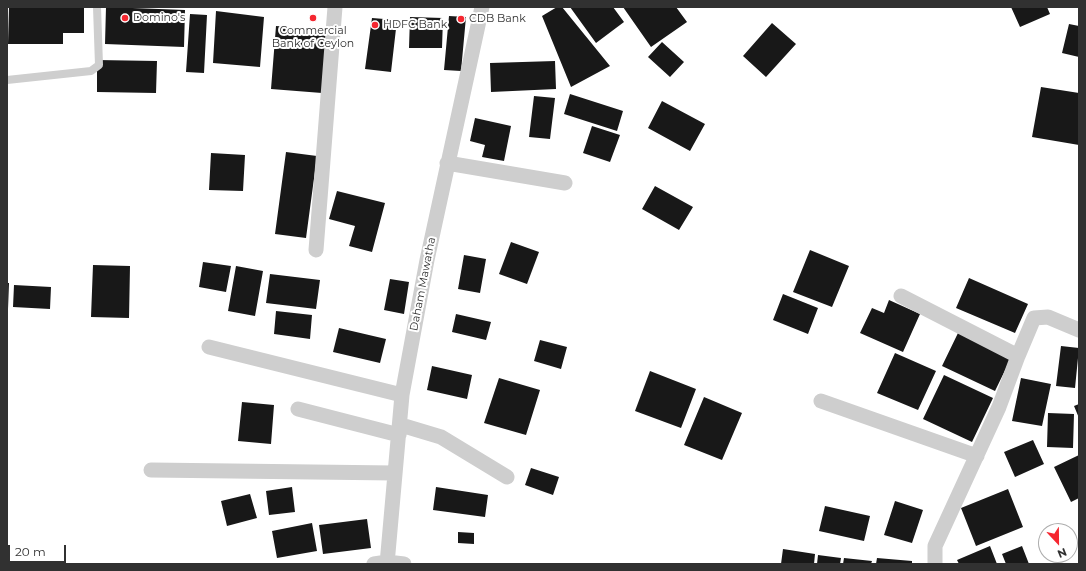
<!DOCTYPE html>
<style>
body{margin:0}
#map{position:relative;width:1086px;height:571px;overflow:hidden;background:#fff;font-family:Montserrat,sans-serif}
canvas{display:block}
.frame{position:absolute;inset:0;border:8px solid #313131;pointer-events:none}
.north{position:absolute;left:1038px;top:523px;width:40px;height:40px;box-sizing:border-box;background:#fff;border:1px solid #adadad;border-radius:50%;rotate:158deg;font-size:11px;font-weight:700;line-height:16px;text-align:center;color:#313131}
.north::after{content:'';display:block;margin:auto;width:14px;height:18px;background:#f52730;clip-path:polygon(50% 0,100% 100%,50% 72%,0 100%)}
.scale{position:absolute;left:8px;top:545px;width:58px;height:18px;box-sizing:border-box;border:2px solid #313131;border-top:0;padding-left:5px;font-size:12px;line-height:14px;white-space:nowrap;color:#313131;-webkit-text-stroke:3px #fff;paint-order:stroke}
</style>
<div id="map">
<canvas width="1086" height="571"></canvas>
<div class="frame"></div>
<div class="north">N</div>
<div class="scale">20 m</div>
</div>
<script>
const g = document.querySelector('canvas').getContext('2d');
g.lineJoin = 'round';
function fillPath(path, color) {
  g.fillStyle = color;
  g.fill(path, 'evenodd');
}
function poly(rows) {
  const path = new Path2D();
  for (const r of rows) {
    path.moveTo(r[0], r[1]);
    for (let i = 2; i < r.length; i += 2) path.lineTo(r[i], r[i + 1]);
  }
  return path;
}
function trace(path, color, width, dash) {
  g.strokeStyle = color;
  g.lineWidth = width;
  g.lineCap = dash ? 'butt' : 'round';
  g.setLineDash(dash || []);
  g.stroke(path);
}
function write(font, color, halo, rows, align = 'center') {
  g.font = font + ' Montserrat,sans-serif';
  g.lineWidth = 4;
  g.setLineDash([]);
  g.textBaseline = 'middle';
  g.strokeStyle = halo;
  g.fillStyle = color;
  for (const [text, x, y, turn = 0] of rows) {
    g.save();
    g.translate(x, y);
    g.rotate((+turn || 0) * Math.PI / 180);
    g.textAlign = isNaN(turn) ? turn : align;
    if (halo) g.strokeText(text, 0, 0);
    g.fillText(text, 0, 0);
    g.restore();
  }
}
fillPath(poly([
 [9,7,84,7,84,33,63,33,63,44,8,44],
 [106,7,185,10,184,47,105,44],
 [557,7,562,7,610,66,571,87,542,16],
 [570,7,613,7,624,22,596,43],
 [623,7,676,7,687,22,651,47],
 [1011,7,1047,7,1050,14,1020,27],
 [216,11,264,17,260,67,213,63],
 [190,14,207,15,204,73,186,72],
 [449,16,466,17,461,71,444,70],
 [410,17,443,18,442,48,409,48],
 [372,18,397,20,391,72,365,69],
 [772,23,796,44,766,77,743,56],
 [1069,24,1079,26,1079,57,1062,53],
 [276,26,327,30,322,93,271,89],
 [662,42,684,62,670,77,648,57],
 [97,60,157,61,156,93,97,92],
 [555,61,556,89,491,92,490,63],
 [1041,87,1079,93,1079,145,1032,137],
 [570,94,623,111,617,131,564,114],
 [534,96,555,98,550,139,529,137],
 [662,101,705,124,690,151,648,128],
 [475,118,511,126,504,161,482,157,485,145,470,141],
 [592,126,620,135,610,162,583,153],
 [286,152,317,156,306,238,275,234],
 [211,153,245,155,243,191,209,190],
 [655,186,693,207,679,230,642,209],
 [337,191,385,203,372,252,349,246,355,226,329,219],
 [511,242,539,252,527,284,499,274],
 [810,250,849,266,832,307,793,292],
 [464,255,486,259,480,293,458,289],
 [203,262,231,266,226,292,199,287],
 [93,265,130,266,129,318,91,317],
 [236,266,263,271,255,316,228,311],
 [270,274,320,280,316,309,266,303],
 [969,278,1028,304,1015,333,956,308],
 [390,279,409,282,404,314,384,310],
 [7,283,9,283,8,309,7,309],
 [14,285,51,287,50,309,13,307],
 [783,294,818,308,808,334,773,320],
 [889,300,920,314,903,352,860,333,872,308,884,313],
 [276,311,312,315,310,339,274,334],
 [456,314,491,322,486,340,452,332],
 [339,328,386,339,380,363,333,352],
 [958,333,1011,358,995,391,942,366],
 [540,340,567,347,561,369,534,361],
 [1061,346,1079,348,1075,388,1056,386],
 [895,353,936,371,918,410,877,393],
 [432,366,472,375,467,399,427,390],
 [650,371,696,389,681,428,635,411],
 [944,375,993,398,972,442,923,419],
 [499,378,540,390,526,435,484,423],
 [1021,378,1051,384,1042,426,1012,421],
 [704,397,742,413,722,460,684,445],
 [242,402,274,405,271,444,238,441],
 [1079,404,1079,418,1074,406],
 [1048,413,1074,414,1073,448,1047,447],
 [1033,440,1044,464,1015,477,1004,452],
 [1079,455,1079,498,1071,502,1054,467],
 [531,468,559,477,553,495,525,485],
 [292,487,295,512,269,515,266,491],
 [436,487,488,495,485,517,433,510],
 [1008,489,1023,527,976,546,961,508],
 [250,494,257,518,227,526,221,501],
 [895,501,923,510,912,543,884,535],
 [825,506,870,516,864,541,819,531],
 [367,519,371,548,323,554,319,525],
 [312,523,317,551,277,558,272,531],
 [458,532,474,533,474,544,458,543],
 [990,546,997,564,959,564,957,560],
 [1022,546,1029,564,1006,564,1002,554],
 [783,549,815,554,814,564,781,564],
 [818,555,841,558,840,564,817,564],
 [844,558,872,561,871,564,843,564],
 [877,558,912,561,912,564,876,564]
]), '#181818');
trace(poly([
 [7,80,91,71,99,65,97,7]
]), '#cecece', 8);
trace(poly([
 [447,163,565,183],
 [316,250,335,7],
 [901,296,1018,356],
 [209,347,402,395],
 [821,401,977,456],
 [298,409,399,435],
 [401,425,441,437,507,477],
 [151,470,394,473],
 [374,564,387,562,404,564],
 [387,564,402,395,427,260,482,7],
 [935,564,935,546,999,407,1018,356,1034,318,1048,317,1079,330]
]), '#cecece', 15);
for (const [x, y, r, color] of [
 [125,18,4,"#f52730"],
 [313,18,4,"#f52730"],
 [461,19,4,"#f52730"],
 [375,25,4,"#f52730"]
]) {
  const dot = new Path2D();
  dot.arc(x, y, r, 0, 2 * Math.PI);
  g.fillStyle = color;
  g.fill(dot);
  trace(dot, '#fff', 1.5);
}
write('11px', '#313131', '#fff', [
 ["Domino's",133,18],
 ["CDB Bank",469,19],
 ["HDFC Bank",383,25],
 ["Commercial",313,31,"center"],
 ["Bank of Ceylon",313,44,"center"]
], 'left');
write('11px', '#313131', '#fff', [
 ["Daham Mawatha",423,284,-79]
]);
</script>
